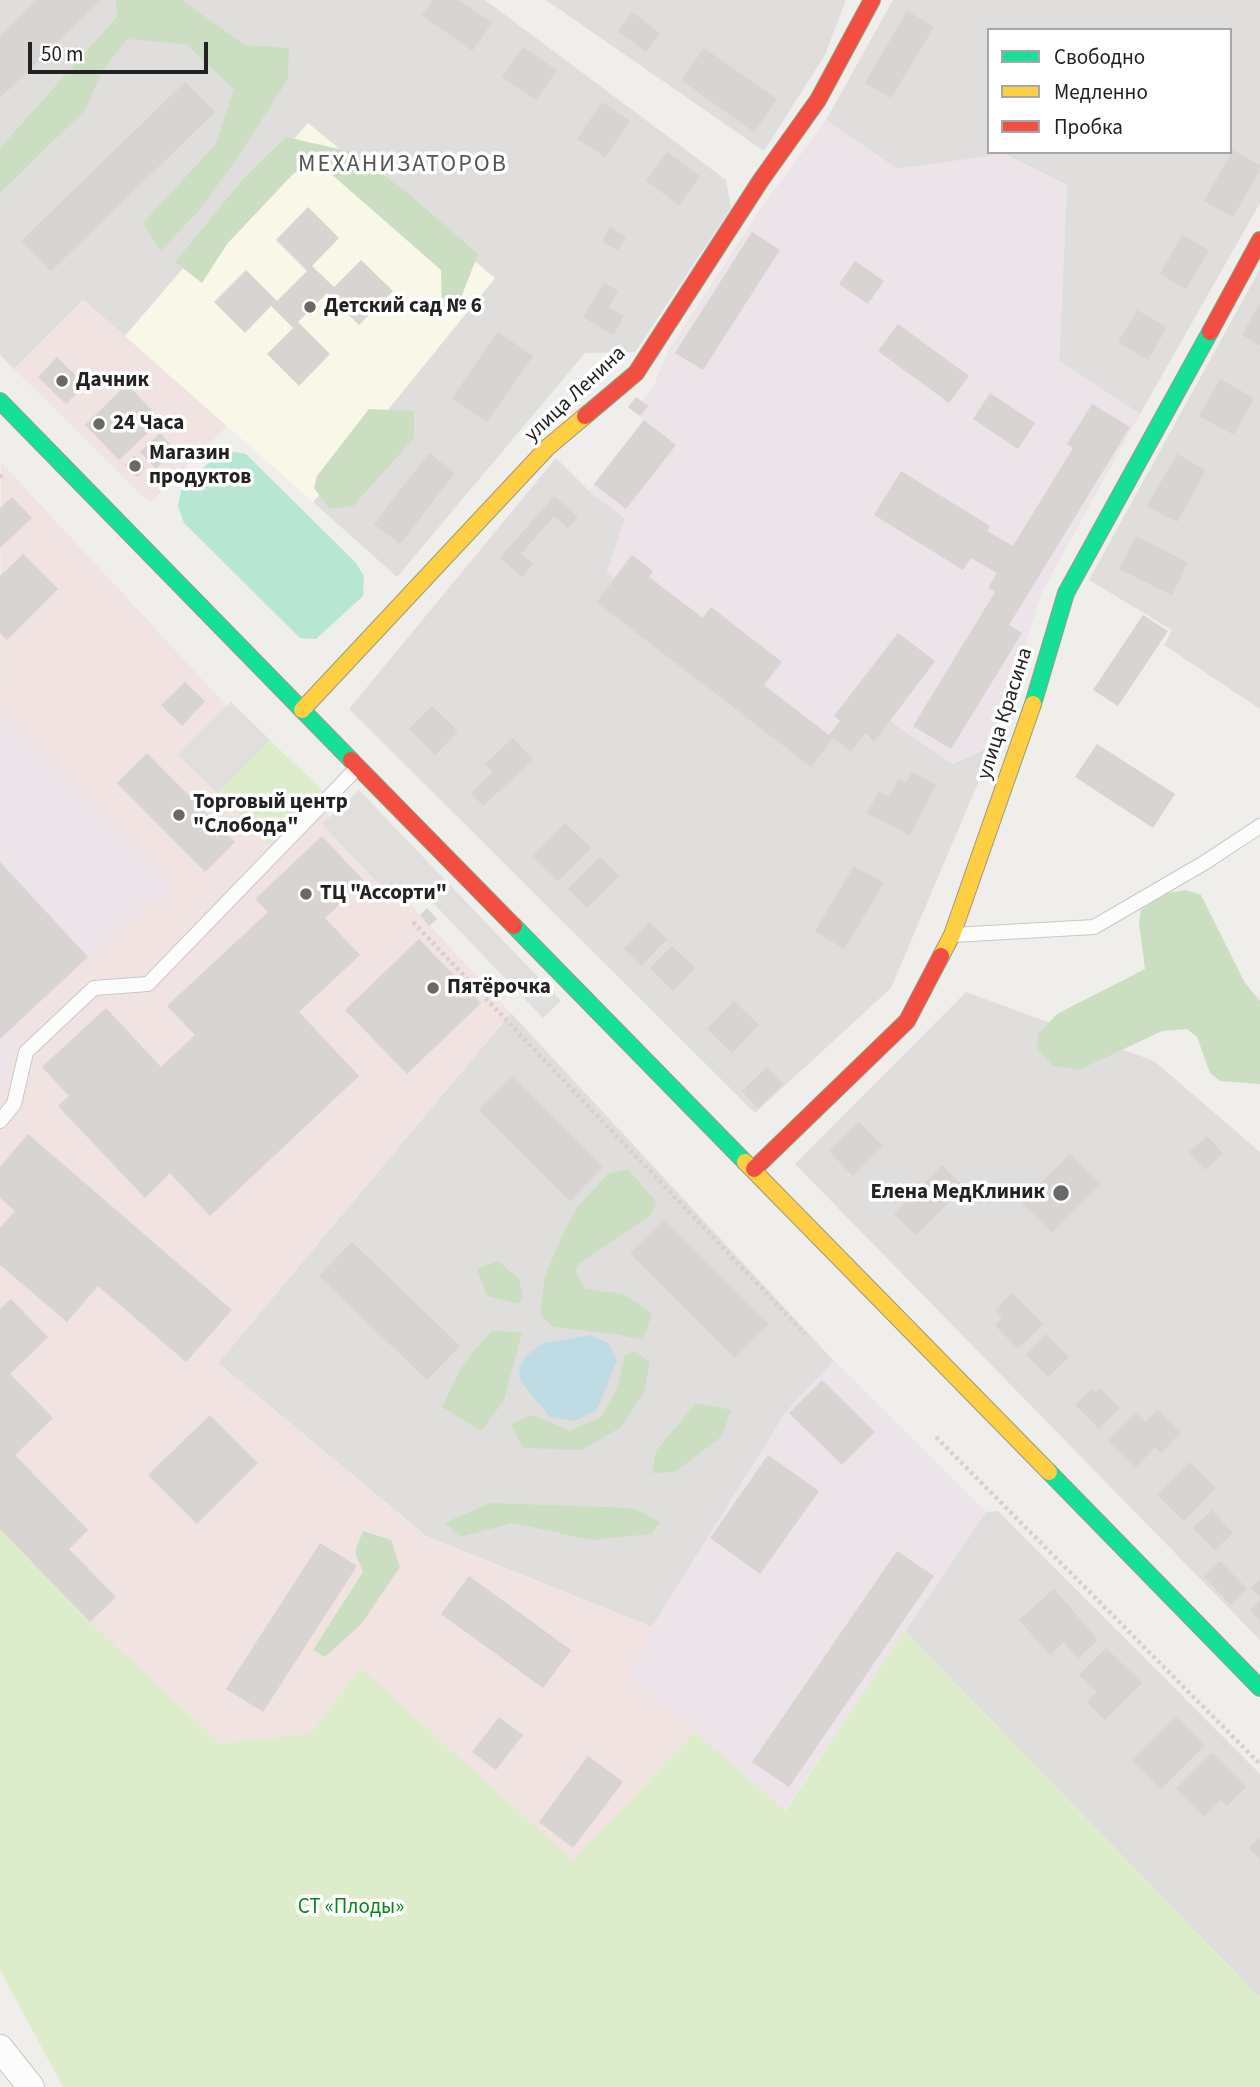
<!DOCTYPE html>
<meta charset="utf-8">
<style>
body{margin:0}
#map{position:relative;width:1260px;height:2087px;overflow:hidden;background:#f0eeeb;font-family:"Source Sans 3",sans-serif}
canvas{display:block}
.legend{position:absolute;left:987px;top:28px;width:245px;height:126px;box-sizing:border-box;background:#fff;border:2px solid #a7a7a7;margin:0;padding:9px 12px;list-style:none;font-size:21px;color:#222}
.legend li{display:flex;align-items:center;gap:14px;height:35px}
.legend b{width:35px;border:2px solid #a7a7a7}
.scale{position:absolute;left:28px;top:42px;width:180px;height:32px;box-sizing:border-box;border:4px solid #222;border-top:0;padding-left:9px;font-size:21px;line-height:24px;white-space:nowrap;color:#222;-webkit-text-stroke:5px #fff;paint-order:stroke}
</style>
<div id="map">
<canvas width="1260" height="2087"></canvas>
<ul class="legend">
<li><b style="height:9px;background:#16e098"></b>Свободно</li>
<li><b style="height:9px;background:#ffcf43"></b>Медленно</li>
<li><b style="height:9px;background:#f24e42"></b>Пробка</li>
</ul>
<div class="scale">50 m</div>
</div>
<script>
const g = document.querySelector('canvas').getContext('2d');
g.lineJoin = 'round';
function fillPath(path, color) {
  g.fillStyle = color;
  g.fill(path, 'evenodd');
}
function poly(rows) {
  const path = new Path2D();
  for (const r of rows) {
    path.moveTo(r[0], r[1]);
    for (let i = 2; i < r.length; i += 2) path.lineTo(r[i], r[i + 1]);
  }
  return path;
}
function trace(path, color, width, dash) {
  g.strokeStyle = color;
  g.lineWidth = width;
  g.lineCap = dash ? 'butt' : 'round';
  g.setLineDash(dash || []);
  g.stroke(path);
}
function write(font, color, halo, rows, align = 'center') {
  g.font = font + ' "Source Sans 3",sans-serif';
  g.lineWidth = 7;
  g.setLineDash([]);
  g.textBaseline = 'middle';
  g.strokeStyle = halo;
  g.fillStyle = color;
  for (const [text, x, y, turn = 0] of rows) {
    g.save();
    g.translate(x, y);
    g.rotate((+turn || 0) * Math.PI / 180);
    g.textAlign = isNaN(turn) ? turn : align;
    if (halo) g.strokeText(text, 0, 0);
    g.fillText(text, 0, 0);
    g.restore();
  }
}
fillPath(poly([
 [0,0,485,0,726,180,731,208,635,352,585,353,397,577,313,502,494,278,308,123,125,336,83,300,14,369,0,355],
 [546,0,846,0,825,55,764,151],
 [893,0,1260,0,1260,203,1140,414,1059,361,1067,185,1005,154,897,169,826,120],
 [989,30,1230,30,1230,152,989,152],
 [1260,269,1260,709,1164,645,1172,630,1089,580],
 [556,458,589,491,625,518,607,572,614,578,596,602,833,738,865,734,873,741,890,721,953,764,994,745,891,988,755,1113,349,709],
 [966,992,1154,1061,1260,1152,1260,1640,795,1164],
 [511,1013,834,1361,786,1412,652,1627,426,1536,218,1363],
 [998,1511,1260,1774,1260,1998,905,1631,986,1512]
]), '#dfdedc');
fillPath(poly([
 [84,300,227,426,150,503,14,369],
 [1,462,511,1013,218,1363,425,1536,652,1627,629,1674,695,1732,573,1862,361,1668,311,1733,221,1744,90,1622,0,1529,0,1100,21,1019,88,957,175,885,0,708]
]), '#f1e3e1');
fillPath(poly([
 [826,120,897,169,1005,154,1067,185,1059,361,1140,414,1042,592,994,745,953,764,890,721,874,742,864,735,851,752,833,738,811,767,596,602,614,578,607,572,625,518,589,491,644,420,628,407,636,397,642,401,654,385,668,351,761,208],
 [0,708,175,885,88,957,21,1019,0,1100],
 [834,1361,986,1512,784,1811,629,1674,652,1627,786,1412]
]), '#ede4e9');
fillPath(poly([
 [308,123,495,278,313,502,125,336]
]), '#f8f7e8');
fillPath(poly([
 [270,740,323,791,270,845,218,793],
 [0,1529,90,1622,221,1744,311,1733,361,1668,573,1861,695,1732,785,1811,905,1631,1260,1998,1260,2087,63,2087,0,1970]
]), '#ddeccb');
fillPath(poly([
 [116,0,182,0,245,45,289,48,288,79,236,160,196,214,160,251,143,223,216,144,234,89,186,44,127,39,102,71,85,110,0,193,0,148,117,17],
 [286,137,352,152,405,191,478,254,455,313,442,311,441,270,322,166,294,173,227,244,202,283,175,262,245,177],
 [369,409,414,411,414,438,353,506,330,509,314,488,317,476],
 [1186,890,1201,895,1245,983,1260,1001,1260,1084,1220,1081,1210,1073,1197,1037,1187,1029,1162,1031,1079,1070,1053,1066,1037,1049,1038,1034,1057,1014,1145,969,1139,923,1141,910,1166,893],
 [628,1169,656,1202,651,1215,580,1263,575,1270,585,1289,623,1294,652,1313,643,1340,615,1334,553,1327,540,1315,545,1276,564,1232,579,1205,608,1174],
 [498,1261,519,1279,523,1296,519,1304,487,1296,477,1269],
 [491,1331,522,1332,504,1400,481,1431,442,1407,462,1366],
 [635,1351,650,1362,644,1392,621,1427,582,1450,523,1448,511,1424,533,1415,570,1431,601,1417,616,1391,625,1356],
 [696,1403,732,1410,721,1437,675,1472,652,1473,656,1451],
 [490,1503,633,1508,661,1522,651,1534,591,1540,513,1523,460,1537,445,1523],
 [363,1531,391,1540,400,1567,362,1623,325,1657,313,1650,363,1572,355,1552]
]), '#cbdec1');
fillPath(poly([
 [229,451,246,454,356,563,364,576,363,596,316,639,300,638,184,523,178,506,181,491,215,456]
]), '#b7e6d2');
fillPath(poly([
 [231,702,270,740,217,793,178,755],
 [359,790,561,1001,543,1018,415,884,396,902,322,824]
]), '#e0dfde');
fillPath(poly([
 [591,1335,608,1343,617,1360,597,1410,575,1421,550,1417,521,1382,519,1368,525,1357,541,1344]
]), '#bfdbe3');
fillPath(poly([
 [37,0,101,0,0,98,0,36],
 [433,0,459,0,492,23,472,51,422,15],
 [907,11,934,27,891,98,865,83],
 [632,12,660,33,646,52,618,31],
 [523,47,557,70,536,100,502,77],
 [704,48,777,99,754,132,681,80],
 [185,82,215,112,51,271,21,241],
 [602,102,630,121,605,157,577,139],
 [1233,150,1260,165,1260,170,1233,217,1204,201],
 [667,152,700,176,679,205,646,181],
 [308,207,339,238,312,266,334,287,361,260,393,291,359,325,327,293,298,322,330,354,299,386,267,354,293,328,271,306,245,333,214,302,246,270,277,301,307,271,276,240],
 [610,227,626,237,618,250,602,242],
 [752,232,780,250,703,370,675,353],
 [1182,235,1209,250,1186,289,1160,274],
 [855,261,884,281,868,304,839,284],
 [604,283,618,291,609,307,624,316,613,335,583,317],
 [1260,303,1260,346,1242,335],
 [1137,310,1167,327,1148,360,1118,342],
 [898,324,969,376,949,403,878,351],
 [498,332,533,356,487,422,452,398],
 [57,357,85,385,66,404,38,377],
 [1220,379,1254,398,1234,435,1199,416],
 [127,384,161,420,119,460,85,425],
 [990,393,1035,423,1018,449,973,419],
 [636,397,648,406,640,416,628,407],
 [1092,404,1130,427,1009,625,1022,633,951,749,913,726,995,592,988,588,997,573,971,558,963,570,874,515,901,471,990,526,987,531,1013,546,1073,448,1067,444],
 [644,420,676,445,626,509,594,484],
 [160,433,176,450,156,469,140,452],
 [429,453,455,473,400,544,374,524],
 [1177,454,1206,470,1177,522,1147,506],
 [134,456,145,468,137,477,125,465],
 [554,496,578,517,568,528,554,516,521,554,533,564,522,577,500,558],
 [12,497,32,518,0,548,0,508],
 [1136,536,1188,563,1172,595,1119,569],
 [23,554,58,589,7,640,0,633,0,576],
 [632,555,653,571,649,577,703,618,711,607,782,662,764,685,829,735,840,721,834,716,898,633,935,661,874,742,865,734,851,752,833,738,811,767,596,602],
 [1143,615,1168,631,1118,706,1093,690],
 [185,682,205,701,182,726,161,705],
 [432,706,458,731,435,755,409,729],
 [513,738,533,760,483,806,471,793,493,772,485,764],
 [1097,744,1175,794,1153,828,1075,777],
 [147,753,235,842,205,872,117,783],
 [912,772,936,785,910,835,867,813,879,791,889,797,898,779,906,783],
 [565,823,591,848,558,881,533,856],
 [322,836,364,881,325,918,360,955,299,1012,359,1076,210,1216,170,1173,145,1198,58,1106,69,1096,42,1067,106,1008,161,1067,195,1035,167,1006,268,912,255,899],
 [600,857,619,876,587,908,568,889],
 [0,862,88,957,0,1039],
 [854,866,884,883,844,949,815,931],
 [427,908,437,919,429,926,420,915],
 [649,922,667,939,641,966,624,949],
 [419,939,481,1003,407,1074,345,1010],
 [672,946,695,968,673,991,650,968],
 [734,1001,759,1025,732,1053,707,1029],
 [767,1067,783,1084,758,1108,742,1091],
 [513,1076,603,1167,570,1201,479,1110],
 [859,1122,883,1146,853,1176,829,1151],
 [28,1134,232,1310,186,1362,98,1286,67,1322,0,1265,0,1228,15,1211,0,1198,0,1167],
 [1207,1136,1223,1154,1205,1170,1189,1152],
 [1070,1154,1101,1184,1052,1233,1021,1202],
 [942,1165,964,1187,916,1235,894,1214],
 [664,1219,769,1324,735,1358,630,1253],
 [352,1242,460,1346,427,1380,319,1276],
 [1012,1293,1043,1324,1018,1349,995,1325,1002,1318,995,1310],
 [11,1299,48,1337,10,1374,53,1418,15,1455,88,1530,69,1549,116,1597,90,1622,0,1529,0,1309],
 [1046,1334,1069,1357,1048,1377,1026,1355],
 [822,1380,875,1432,842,1465,789,1413],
 [1100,1388,1120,1408,1099,1429,1075,1405,1091,1389,1096,1393],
 [1158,1410,1181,1432,1161,1453,1155,1447,1135,1468,1108,1441,1136,1413,1145,1422],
 [210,1415,258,1463,197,1524,148,1475],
 [768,1455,819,1491,760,1574,710,1538],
 [1189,1462,1216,1488,1184,1521,1157,1495],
 [1212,1510,1233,1533,1215,1550,1193,1528],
 [320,1543,357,1566,263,1712,226,1689],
 [897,1551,934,1576,789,1787,752,1762],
 [1220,1561,1247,1589,1231,1605,1204,1577],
 [469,1576,571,1650,543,1688,441,1614],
 [1260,1579,1260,1597,1251,1588],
 [1054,1589,1098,1640,1078,1658,1064,1642,1050,1655,1019,1620],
 [1260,1600,1260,1620,1250,1610],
 [1106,1648,1142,1683,1105,1720,1087,1702,1097,1692,1079,1675],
 [499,1717,523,1735,496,1770,472,1752],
 [1176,1717,1205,1745,1161,1789,1132,1761],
 [1212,1753,1246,1787,1227,1806,1221,1800,1204,1817,1176,1789],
 [588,1756,623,1782,573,1848,539,1822],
 [1260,1837,1260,1859,1249,1848]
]), '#d7d4d2');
const lane = poly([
 [953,935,1094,927,1204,863,1260,826],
 [0,1121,14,1104,26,1052,94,988,148,984,357,768]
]);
const street = poly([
 [0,2048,31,2087]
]);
const fast = poly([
 [0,401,351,760],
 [1033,704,1066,593,1210,332],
 [514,926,745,1162],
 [1049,1472,1260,1688]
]);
const slow = poly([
 [302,710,548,447,585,416],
 [941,956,952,935,1033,704],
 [745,1162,1049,1472]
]);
const jam = poly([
 [1210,332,1260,240],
 [585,416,636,373,761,180,818,100,872,0],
 [351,760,514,926],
 [754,1169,907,1021,941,956]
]);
trace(lane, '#c9c8c7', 16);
trace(street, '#c9c8c7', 28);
trace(fast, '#999a82', 18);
trace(slow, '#999a82', 18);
trace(jam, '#999a82', 18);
trace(poly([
 [0,475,5,480],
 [413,922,805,1334],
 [936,1437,1260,1764]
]), '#dccecd', 4.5, [3.5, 3.5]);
trace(lane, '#fdfcfc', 14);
trace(street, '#fdfcfc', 26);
trace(fast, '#16e098', 16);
trace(slow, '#ffcf43', 16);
trace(jam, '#f24e42', 16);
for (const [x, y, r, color] of [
 [310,307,7,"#6a6968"],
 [62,381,7,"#6a6968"],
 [99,424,7,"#6a6968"],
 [135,466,7,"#6a6968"],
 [179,815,7,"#6a6968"],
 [306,894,7,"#6a6968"],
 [433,988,7,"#6a6968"],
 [1061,1193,9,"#6a6968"]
]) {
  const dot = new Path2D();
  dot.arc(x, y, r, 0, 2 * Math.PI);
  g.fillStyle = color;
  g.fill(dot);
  trace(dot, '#fff', 2.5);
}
write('bold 21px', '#222', '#fff', [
 ["Детский сад № 6",324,307],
 ["Дачник",76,381],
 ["24 Часа",113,424],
 ["Магазин",149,454],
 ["продуктов",149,478],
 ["Торговый центр",193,803],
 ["\"Слобода\"",193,827],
 ["ТЦ \"Ассорти\"",320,894],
 ["Пятёрочка",447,988],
 ["Елена МедКлиник",1045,1193,"right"]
], 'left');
write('21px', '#222', '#fff', [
 ["улица Ленина",576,395,-43],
 ["улица Красина",1006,714,-72]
]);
write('21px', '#0c8416', '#fff', [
 ["СТ «Плоды»",351,1908]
]);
g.letterSpacing = '2px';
write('24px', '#555', '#fff', [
 ["МЕХАНИЗАТОРОВ",403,166]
]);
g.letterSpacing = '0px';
</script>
